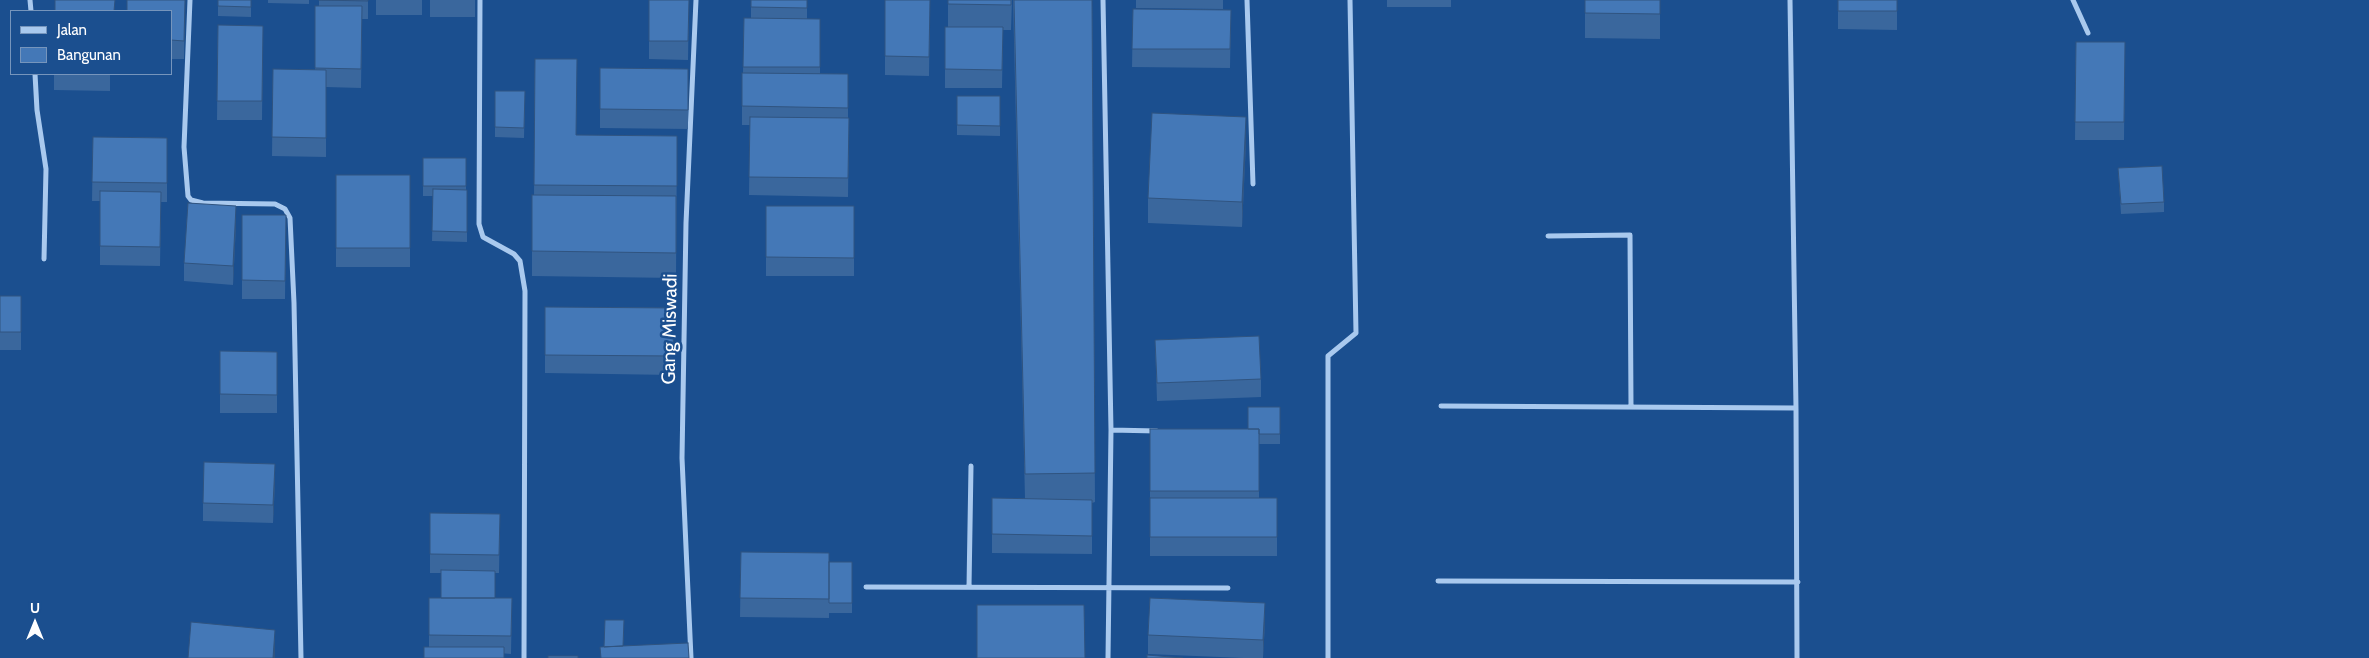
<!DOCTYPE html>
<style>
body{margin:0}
#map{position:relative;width:2369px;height:658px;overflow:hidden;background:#1b4f8f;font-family:Cabin,sans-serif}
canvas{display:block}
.legend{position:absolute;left:10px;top:10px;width:162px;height:65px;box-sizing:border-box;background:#1b4f8f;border:1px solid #7695bc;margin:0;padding:6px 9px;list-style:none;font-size:15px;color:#fff}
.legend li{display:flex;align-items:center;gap:10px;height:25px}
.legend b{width:25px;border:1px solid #7695bc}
.north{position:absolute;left:10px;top:598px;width:50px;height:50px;-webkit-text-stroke:4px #1b4f8f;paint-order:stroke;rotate:0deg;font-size:14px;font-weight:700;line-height:20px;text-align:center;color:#fff}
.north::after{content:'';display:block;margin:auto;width:18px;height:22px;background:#fff;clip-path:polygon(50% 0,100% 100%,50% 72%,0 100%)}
</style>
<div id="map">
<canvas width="2369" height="658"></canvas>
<ul class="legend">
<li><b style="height:6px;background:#a9c9ee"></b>Jalan</li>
<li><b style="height:14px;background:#4478b7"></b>Bangunan</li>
</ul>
<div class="north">U</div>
</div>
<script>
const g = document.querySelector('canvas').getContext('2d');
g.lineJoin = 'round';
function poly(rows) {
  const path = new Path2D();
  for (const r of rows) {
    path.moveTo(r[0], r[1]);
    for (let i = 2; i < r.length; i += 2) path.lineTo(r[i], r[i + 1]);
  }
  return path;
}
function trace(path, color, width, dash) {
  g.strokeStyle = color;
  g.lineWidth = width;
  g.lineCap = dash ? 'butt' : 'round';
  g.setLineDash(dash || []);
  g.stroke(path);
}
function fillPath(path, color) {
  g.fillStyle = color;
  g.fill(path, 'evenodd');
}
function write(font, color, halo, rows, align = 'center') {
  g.font = font + ' Cabin,sans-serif';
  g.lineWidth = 5;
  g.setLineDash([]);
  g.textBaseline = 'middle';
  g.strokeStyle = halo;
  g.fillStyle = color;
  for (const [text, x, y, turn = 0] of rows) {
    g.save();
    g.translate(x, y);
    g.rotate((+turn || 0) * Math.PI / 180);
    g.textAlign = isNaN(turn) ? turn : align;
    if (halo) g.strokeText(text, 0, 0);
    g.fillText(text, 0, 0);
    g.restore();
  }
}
trace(poly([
 [30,0,31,11],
 [190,0,184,147,188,196,191,200,203,203,275,204,285,209,290,218,294,303,301,658],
 [480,0,479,224,483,237,514,254,520,261,525,291,524,658],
 [1103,0,1111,430,1108,658],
 [1247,0,1253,184],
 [1790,0,1796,408,1797,658],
 [2073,0,2088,33],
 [35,74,37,110,46,169,44,259],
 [1548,236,1630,235,1631,407],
 [1441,406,1796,408],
 [1111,430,1157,431],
 [1438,581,1798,582],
 [866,587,1228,588],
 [969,587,971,466],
 [691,658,682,458,686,223,696,0],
 [1328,658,1328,356,1356,333,1350,0]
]), '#a9c9ee', 5);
fillPath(poly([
 [185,0,184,59,171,59,171,11],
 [218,0,251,0,251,17,218,16],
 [268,0,309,0,309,4,268,3],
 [319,0,368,0,368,19,362,19,361,88,326,87,326,157,272,156,273,69,315,70,315,6,319,6],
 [376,0,422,0,422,15,376,15],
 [430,0,475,0,475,17,430,17],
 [649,0,689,0,688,60,649,59],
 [751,0,807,0,807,19,820,19,820,74,848,74,848,118,849,118,848,197,749,195,750,125,742,125,742,73,743,73,744,18,751,18],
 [885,0,930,0,929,76,885,75],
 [948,0,1012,0,1011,30,1003,30,1002,88,945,88,945,27,948,27],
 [1013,0,1092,0,1095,502,1092,503,1092,554,992,553,992,498,1025,499],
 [1136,0,1223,0,1223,9,1136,8],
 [1387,0,1451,0,1451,7,1387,7],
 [1585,0,1660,0,1660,39,1585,38],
 [1838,0,1897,0,1897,30,1838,29],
 [1133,9,1231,10,1230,68,1132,67],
 [218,25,263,26,262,120,217,120],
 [2076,42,2125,42,2124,140,2075,140],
 [535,59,576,135,677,136,676,278,532,276,532,195,534,195],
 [600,68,688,69,688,129,600,128],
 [54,74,110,74,110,91,54,90],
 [495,91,525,91,524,138,495,137],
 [957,96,1000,96,1000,136,957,135],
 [93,137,167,138,167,202,161,202,160,266,100,265,100,201,92,201],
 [1246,142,1242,227,1148,223,1148,198],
 [423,158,466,158,466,190,467,190,467,242,432,241,433,196,423,196],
 [2118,168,2164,202,2164,212,2121,214],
 [336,175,410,175,410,267,336,267],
 [766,206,854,206,854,276,766,276],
 [242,215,286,215,285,299,242,299],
 [236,224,233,285,184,281,184,263],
 [0,296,21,296,21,350,0,350],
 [545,307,674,308,673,375,545,373],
 [1155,340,1261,379,1261,397,1157,401],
 [220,351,277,352,277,413,220,413],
 [1280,407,1280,444,1259,444,1259,498,1277,498,1277,556,1150,556,1150,429,1248,429],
 [275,482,273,523,203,521,203,503],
 [430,513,500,514,499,573,495,573,495,598,512,598,511,654,429,647,429,635,441,598,441,573,430,573],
 [741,552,829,562,852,562,852,613,829,613,829,618,740,617],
 [1265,622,1263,658,1243,658,1148,654,1148,635]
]), '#3a679d');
fillPath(poly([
 [1246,117,1246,142,1242,227,1242,202],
 [236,206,236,224,233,285,233,266],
 [275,464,275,482,273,523,273,505],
 [1265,603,1265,622,1263,658,1263,640],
 [275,630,275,658,273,658]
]), '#305480');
const building = poly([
 [55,0,115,0,114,11,55,11,55,0],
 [127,0,185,0,184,41,171,40,171,11,127,11,127,0],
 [218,0,251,0,251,7,218,6,218,0],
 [319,0,368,0,368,1,319,0],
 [649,0,689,0,688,41,649,41,649,0],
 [751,0,807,0,807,8,751,7,751,0],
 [885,0,930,0,929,57,885,56,885,0],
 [948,0,1011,0,1011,5,948,4,948,0],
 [1014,0,1092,0,1095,473,1025,474,1014,0],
 [1585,0,1660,0,1660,14,1585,13,1585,0],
 [1838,0,1897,0,1897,11,1838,11,1838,0],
 [315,6,362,6,361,69,315,68,315,6],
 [1133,9,1231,10,1230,49,1132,49,1133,9],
 [744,18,820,19,820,67,743,67,744,18],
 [218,25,263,26,262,101,217,101,218,25],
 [945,27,1003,27,1002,70,945,69,945,27],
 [2076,42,2125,42,2124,122,2075,122,2076,42],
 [535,59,577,59,576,135,677,136,677,186,534,185,535,59],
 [600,68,688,69,688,110,600,109,600,68],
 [273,69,326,70,326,138,272,137,273,69],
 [742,73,848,74,848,108,742,106,742,73],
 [495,91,525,91,524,128,495,127,495,91],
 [957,96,1000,96,1000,126,957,125,957,96],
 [1152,113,1246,117,1242,202,1148,198,1152,113],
 [750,117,849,118,848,178,749,177,750,117],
 [93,137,167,138,167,183,92,182,93,137],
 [423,158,466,158,466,186,423,186,423,158],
 [2162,166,2164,202,2121,204,2118,168,2162,166],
 [336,175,410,175,410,248,336,248,336,175],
 [433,189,467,190,467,232,432,231,433,189],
 [100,191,161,192,160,247,100,246,100,191],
 [532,195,676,196,676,253,532,251,532,195],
 [188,203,236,206,233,266,184,263,188,203],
 [766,206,854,206,854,258,766,257,766,206],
 [242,215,286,215,285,281,242,280,242,215],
 [0,296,21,296,21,332,0,332,0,296],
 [545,307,674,308,673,356,545,355,545,307],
 [1259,336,1261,379,1157,383,1155,340,1259,336],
 [220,351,277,352,277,395,220,394,220,351],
 [1248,407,1280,407,1280,434,1259,434,1259,429,1248,429,1248,407],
 [1150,429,1259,429,1259,491,1150,491,1150,429],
 [204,462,275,464,273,505,203,503,204,462],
 [992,498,1092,500,1092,536,992,534,992,498],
 [1150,498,1277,498,1277,537,1150,537,1150,498],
 [430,513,500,514,499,555,430,554,430,513],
 [741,552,829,553,829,599,740,598,741,552],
 [829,562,852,562,852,603,829,603,829,562],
 [441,570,495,571,495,598,441,598,441,570],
 [429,598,512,598,511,636,429,635,429,598],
 [1150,598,1265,603,1263,640,1148,635,1150,598],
 [977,605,1084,605,1085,658,977,658,977,605],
 [605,620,624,620,623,646,604,647,605,620],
 [191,622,275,630,273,658,188,658,191,622],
 [688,643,689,658,601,658,600,647,688,643],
 [424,647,504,647,504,658,424,658,424,647],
 [1147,655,1183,658,1147,658,1147,655],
 [548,656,578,656,578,658,548,658,548,656]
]);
fillPath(building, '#4478b7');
trace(building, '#305480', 1);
write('19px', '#fff', '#1b4f8f', [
 ["Gang Miswadi",670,329,-89]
]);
</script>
